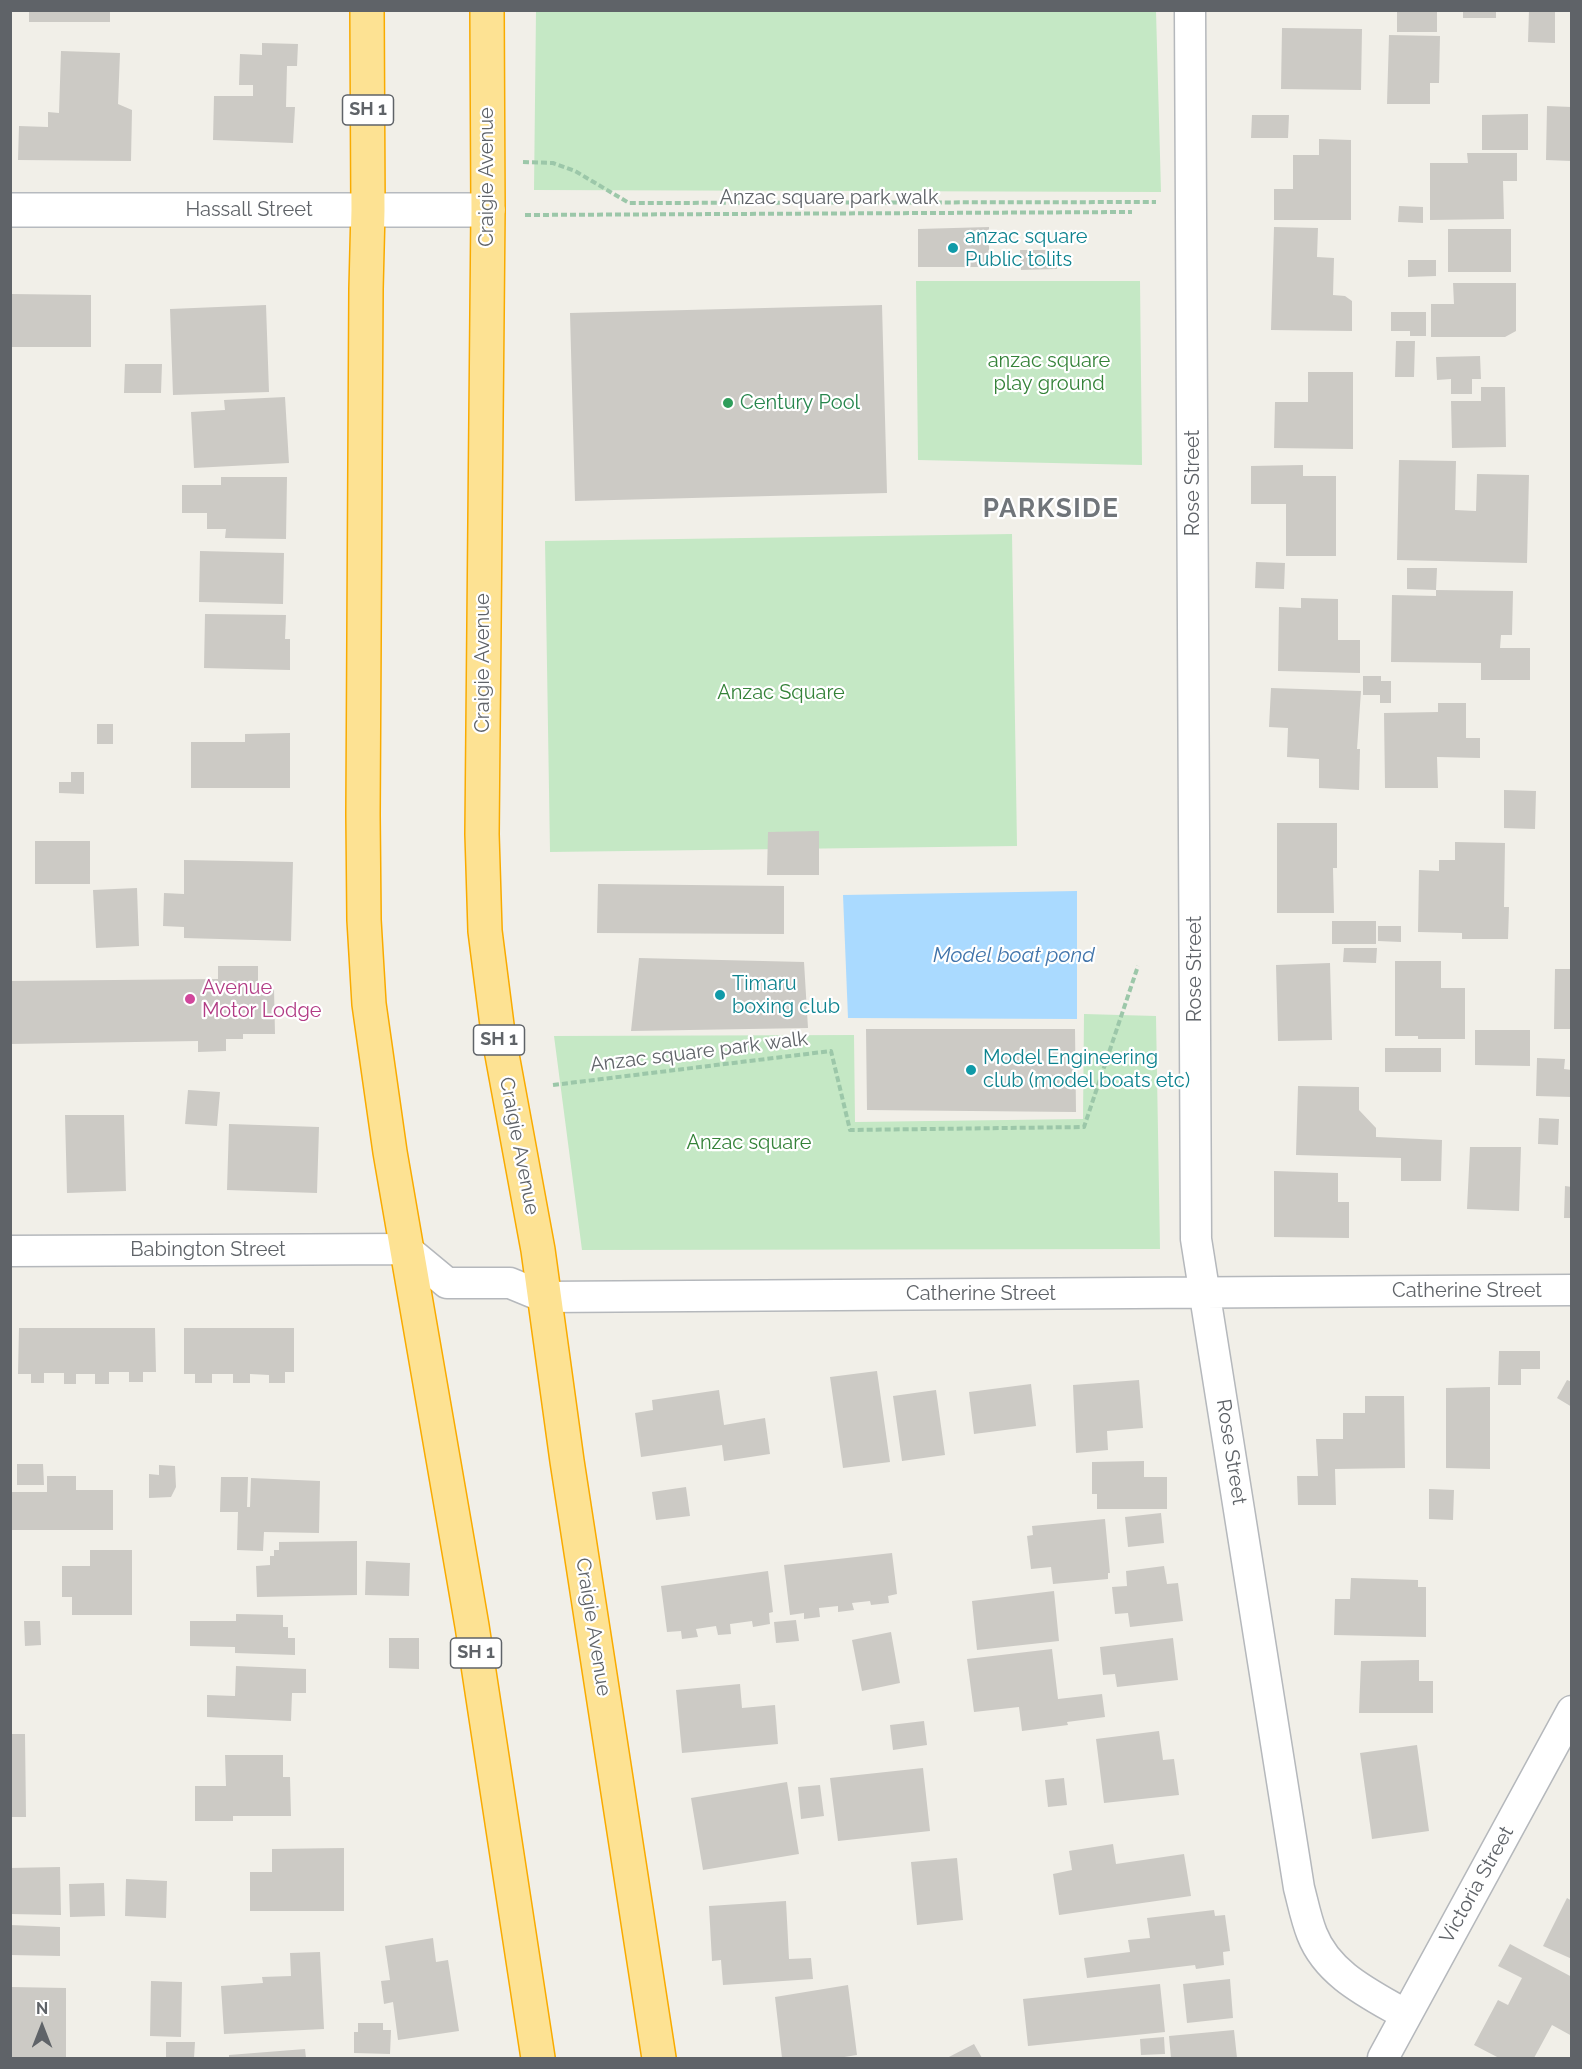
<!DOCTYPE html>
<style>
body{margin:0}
#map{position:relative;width:1582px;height:2069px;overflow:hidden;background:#f1efe8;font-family:Raleway,sans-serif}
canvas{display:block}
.frame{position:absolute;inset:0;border:12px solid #5f6368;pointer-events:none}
.north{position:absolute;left:12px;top:1997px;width:60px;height:60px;-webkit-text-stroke:4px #fff;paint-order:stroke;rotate:0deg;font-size:16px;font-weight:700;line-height:24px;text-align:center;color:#5f6368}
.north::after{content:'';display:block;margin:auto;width:21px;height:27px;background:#5f6368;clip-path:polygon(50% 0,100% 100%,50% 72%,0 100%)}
</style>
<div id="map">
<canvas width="1582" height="2069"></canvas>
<div class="frame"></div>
<div class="north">N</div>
</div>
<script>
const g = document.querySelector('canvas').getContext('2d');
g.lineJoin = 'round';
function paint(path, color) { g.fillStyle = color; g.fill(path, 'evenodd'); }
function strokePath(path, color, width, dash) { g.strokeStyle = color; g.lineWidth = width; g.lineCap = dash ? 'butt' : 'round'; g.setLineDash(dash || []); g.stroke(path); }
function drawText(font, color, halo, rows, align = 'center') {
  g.font = font + ' Raleway,sans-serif'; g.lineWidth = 4.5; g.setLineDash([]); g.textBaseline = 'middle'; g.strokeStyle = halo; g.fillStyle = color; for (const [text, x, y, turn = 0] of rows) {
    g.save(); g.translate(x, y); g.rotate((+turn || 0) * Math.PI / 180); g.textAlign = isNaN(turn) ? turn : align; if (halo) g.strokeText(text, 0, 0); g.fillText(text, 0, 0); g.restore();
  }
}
paint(new Path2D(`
 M536 11H1156L1161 192 534 190Z
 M916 281H1140L1142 465 918 460Z
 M1012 534 1017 846 550 852 545 541Z
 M1084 1014 1156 1016 1160 1249 582 1250 554 1036 854 1035 855 1122 1083 1119Z`), '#c5e8c5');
paint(new Path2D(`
 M1077 891V1019L848 1018 843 895Z`), '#aadaff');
paint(new Path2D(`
 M29 10H110V22H29Z
 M1397 10H1437V32H1397Z
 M1463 10H1496V18H1463Z
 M1529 10H1555V43L1528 42Z
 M1282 28 1362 29 1361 90 1281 89Z
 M1389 35 1440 36 1439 83H1430V104H1387Z
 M262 43 298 44 297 66H287L286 107H295L293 143 213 140 214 96H253V85H239L240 54 262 55Z
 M61 51 120 53 118 104 132 110 131 161 18 160 19 126 48 127V112L59 113Z
 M1547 106 1572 107V161L1546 160Z
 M1528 114V150H1482V115Z
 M1252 115H1289L1288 138H1251Z
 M1319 139 1351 140V220H1274V189H1293V155H1319Z
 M1467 153H1517V181H1503L1504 219 1430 220V163H1468Z
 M1399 206 1423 207V223L1398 222Z
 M989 227V267H918V229Z
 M1274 227 1318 228 1317 257 1334 258 1333 295 1345 296 1352 301V331L1271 330Z
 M1448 229H1511V272H1448Z
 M1020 250H1057V269L1021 270Z
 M1408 260H1436V276L1408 277Z
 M1453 283H1516V331L1505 337H1431V304H1454Z
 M11 294 91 295V347H11Z
 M266 305 269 392 173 395 170 309Z
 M882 305 887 493 575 501 570 313Z
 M1391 312H1426V336H1410V331H1391Z
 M1396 341H1415L1414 377H1395Z
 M1480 356 1481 379H1472V394H1451V379L1437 380 1436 357Z
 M125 364H162L161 393H124Z
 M1308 372H1353V449L1274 448 1275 402H1308Z
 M1481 387H1505L1506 447 1452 448 1451 401H1481Z
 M285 397 289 463 194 468 191 412 225 410 224 400Z
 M1399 460 1456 461 1455 510 1476 511 1477 474 1529 475 1527 563 1397 560Z
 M1303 465V476H1336V556H1286V504H1251V466Z
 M221 477H287L286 539 225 538 226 529H207V513H182V485H221Z
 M200 551 284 553 283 604 199 602Z
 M1256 562 1285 563 1284 589 1255 588Z
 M1407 568H1437L1436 590 1407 589Z
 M1436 590 1513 591 1512 635H1501L1500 648H1530V680H1481V663L1391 662 1392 595 1436 596Z
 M1301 598 1338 599V640H1360V673L1278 671 1279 607 1301 608Z
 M205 614 286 615 285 639H290V670L204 668Z
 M1363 676H1381V681H1391V703H1380V695H1363Z
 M1271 688 1361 691 1357 749H1360L1359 790 1319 788V759L1287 757 1288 728 1269 727Z
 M1438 703H1466V738H1480V758L1437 757 1438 788H1385L1384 713 1438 712Z
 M97 724H113V744H97Z
 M290 733V788H191V742H245V734Z
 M71 772H84V794L59 793V782H71Z
 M1504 790 1536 791 1535 829 1504 828Z
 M1277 823H1337V868H1333L1334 913H1277Z
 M819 831V875H767L768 832Z
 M35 841H90V884H35Z
 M1455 842 1505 843 1504 907H1509L1508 939H1462V933L1418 932 1419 870 1439 871V860H1455Z
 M184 860 293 862 291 941 184 938V927L163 926 164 893 184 894Z
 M598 884 784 886V934L597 933Z
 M137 888 139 946 96 948 93 890Z
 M1332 921H1376V944H1332Z
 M1378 926H1401V942L1378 941Z
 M1344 948H1377L1376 963 1343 962Z
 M639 958 804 962 808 1028 631 1031Z
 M1395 961H1441V988H1465V1039H1418V1036H1395Z
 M1330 963 1332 1040 1278 1041 1276 965Z
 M218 966H258V989H274L275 1034H243V1039H226V1051L198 1052V1041L10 1044V981L218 979Z
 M1555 969H1572V1029H1554Z
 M866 1029H1075L1076 1112 867 1110Z
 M1475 1030H1530V1066L1475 1065Z
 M1385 1048H1441V1072H1385Z
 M1537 1058 1565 1059 1564 1069 1572 1070V1097L1536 1096Z
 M1298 1086 1359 1087V1110L1376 1128V1137L1442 1140 1441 1181H1401V1158L1296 1155Z
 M188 1090 220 1092 217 1126 185 1124Z
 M65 1115H124L126 1191 67 1193Z
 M1539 1118 1559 1119 1558 1145 1538 1144Z
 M229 1124 319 1127 317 1193 227 1190Z
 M1470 1147H1521L1519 1211 1467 1209Z
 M1274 1171 1338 1173V1202H1349V1238L1274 1237Z
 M1565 1186 1572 1187V1218H1564Z
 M19 1328H155L156 1372H143V1382H129V1372H109V1384H95V1374H76V1384H64V1373H44V1383H31V1374H18Z
 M184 1328H294V1372H285V1383H269V1375L250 1374V1383H233V1374H212V1383H195V1374H184Z
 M1499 1351H1540V1369H1521V1385H1498Z
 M877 1371 890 1462 843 1468 830 1377Z
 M1139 1380 1143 1428 1107 1431 1108 1450 1076 1453 1073 1385Z
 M1567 1380 1572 1382V1407L1557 1398Z
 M1031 1384 1036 1426 974 1434 969 1392Z
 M1490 1387V1469L1446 1468V1388Z
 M719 1390 724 1425 765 1418 770 1454 724 1461 722 1445 641 1457 635 1413 653 1410 652 1400Z
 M936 1390 945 1455 902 1461 893 1396Z
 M1365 1396H1404L1405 1468 1335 1469 1336 1505H1298L1297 1476H1318L1316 1439H1343V1413H1365Z
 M1144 1461V1477H1167V1509H1097V1494H1092V1462Z
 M17 1464H43L44 1485H17Z
 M159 1465 175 1466 176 1487 171 1497 149 1498V1474L159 1475Z
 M47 1476H76V1490H113V1530H10V1492H47Z
 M221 1477H248L247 1507H250L251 1478 320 1481 319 1533 264 1532 263 1551 237 1550 238 1512H220Z
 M686 1487 690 1516 656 1520 652 1492Z
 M1429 1489 1454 1490 1453 1520 1429 1519Z
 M1161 1513 1164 1543 1128 1547 1125 1517Z
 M1105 1519 1110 1573H1108V1579L1053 1584 1051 1567 1031 1569 1027 1536 1033 1535 1032 1526Z
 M357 1541V1595L257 1597 256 1566 270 1565V1556H274V1550H279V1542Z
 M90 1550H132V1615H72V1597H62V1566H90Z
 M892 1553 897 1594 888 1596 889 1603 871 1605 870 1601 852 1603 854 1610 838 1612V1606L819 1608 820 1617 804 1619V1613L790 1615 784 1565Z
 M366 1561 410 1563 409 1596 365 1595Z
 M1164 1566 1167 1584 1178 1583 1183 1621 1130 1627 1128 1613 1115 1614 1112 1587 1127 1586 1126 1571Z
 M768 1571 773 1612 769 1613 770 1624 753 1627 752 1621 730 1624 731 1634 718 1635 716 1626 696 1629 698 1637 682 1639 681 1631 667 1632 661 1586Z
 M1351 1578 1418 1580V1587H1426V1637L1334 1635 1335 1599H1350Z
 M1054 1591 1059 1641 977 1650 972 1601Z
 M236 1614 283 1615V1627H288V1638H295V1655L235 1653V1647L190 1646V1621H236Z
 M796 1620 799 1641 776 1643 774 1622Z
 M24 1621H40L41 1645 25 1646Z
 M891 1632 900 1683 862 1691 852 1640Z
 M389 1638H419V1669L389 1668Z
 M1173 1638 1178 1680 1117 1687 1115 1674 1103 1675 1100 1647Z
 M1052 1649 1058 1699 1102 1694 1105 1717 1067 1722 1068 1725 1022 1731 1019 1707 974 1712 967 1659Z
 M1419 1660V1681H1433V1713H1359L1361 1661Z
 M236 1666 306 1669V1693H292L291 1721 207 1717V1695L235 1696Z
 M740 1684 742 1708 775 1705 778 1744 682 1753 676 1690Z
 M924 1721 927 1745 893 1750 890 1725Z
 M1159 1731 1163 1760 1174 1759 1179 1795 1104 1803 1096 1739Z
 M10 1734H25L26 1817H10Z
 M1417 1745 1429 1831 1372 1839 1360 1753Z
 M225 1755H283V1777H290L291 1816H233V1821H195V1786H226Z
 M923 1768 930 1831 838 1841 830 1778Z
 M1064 1778 1067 1805 1048 1807 1045 1780Z
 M787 1782 799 1854 703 1870 691 1798Z
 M820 1785 824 1816 801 1819 798 1787Z
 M1113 1844 1116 1864 1184 1854 1191 1896 1059 1915 1053 1874 1072 1870 1069 1851Z
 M344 1848V1911H250V1872H272V1849Z
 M957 1858 963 1920 917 1925 911 1862Z
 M60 1867 61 1915 10 1914V1868Z
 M126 1879 167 1881 166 1918 125 1916Z
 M104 1883 105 1916 70 1917 69 1884Z
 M1567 1898 1572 1901V1959L1543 1946Z
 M786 1901 789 1959 811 1958 813 1979 723 1985 721 1960 712 1961 709 1906Z
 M1214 1910 1215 1916 1225 1915 1230 1951 1223 1952 1224 1965 1196 1969 1195 1965 1087 1978 1084 1958 1130 1952 1128 1940 1150 1938 1147 1918Z
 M10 1925 60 1927V1956L10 1955Z
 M433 1938 436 1962 448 1960 459 2031 398 2040 393 2002 384 2004 381 1981 390 1980 385 1946Z
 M1510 1944 1572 1977V2036L1552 2025 1534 2058H1499L1474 2045 1498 2000 1508 2005 1522 1978 1498 1966Z
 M320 1952 324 2029 224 2034 221 1986 263 1983 262 1977 291 1976 290 1953Z
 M1230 1979 1233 2018 1187 2023 1183 1984Z
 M151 1981 182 1982 181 2037 150 2036Z
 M1160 1984 1165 2032 1028 2046 1023 1999Z
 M848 1985 857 2055 838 2058H782L775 1997Z
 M11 1987 66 1988V2058H11Z
 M358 2023H383V2030H391L390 2054 354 2053V2032H358Z
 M1234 2030 1237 2058H1171L1169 2036Z
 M1164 2037 1165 2054 1141 2055 1140 2039Z
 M166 2042H195L194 2058H166Z
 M974 2044 982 2058H947Z
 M305 2049 306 2058H229V2055Z`), '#cccac5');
const street = new Path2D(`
 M1190 10 1196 1239 1299 1888C1303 1903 1306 1919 1312 1934 1328 1975 1370 1994 1406 2015
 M10 1251 406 1249 447 1283H510L544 1297 1572 1290
 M1383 2058 1572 1711`);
const secondary = new Path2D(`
 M10 210H488`);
const highway = new Path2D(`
 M367 10 368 210 366 289 363 815 364 920 369 1004 390 1152 472 1626 538 2058
 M487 10 488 210 482 834 485 931 498 1033 538 1250 567 1461 659 2058`);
strokePath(street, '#b5b8bc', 33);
strokePath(secondary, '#b6babf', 36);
strokePath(highway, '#f9ab00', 36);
strokePath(new Path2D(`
 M523 162 553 163 575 171 629 203 1156 202
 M525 215 1132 212
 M553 1085 831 1051 850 1130 1084 1127 1138 966`), '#9cc7a9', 4, [6, 3]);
strokePath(street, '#fff', 30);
strokePath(secondary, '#fff', 33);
strokePath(highway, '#fde293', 33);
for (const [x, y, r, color] of [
 [953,248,6,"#0f9aa8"],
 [728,403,6,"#2e9e5b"],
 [720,995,6,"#0f9aa8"],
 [190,999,6,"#d1479c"],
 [971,1070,6,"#0f9aa8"]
]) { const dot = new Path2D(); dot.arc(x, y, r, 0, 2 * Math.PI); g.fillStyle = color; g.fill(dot); strokePath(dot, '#fff', 2); }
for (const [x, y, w] of [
 [368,110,51],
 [499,1040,51],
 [476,1653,51]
]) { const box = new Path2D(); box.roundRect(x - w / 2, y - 15, w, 30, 4.5); g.fillStyle = '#fff'; g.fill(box); strokePath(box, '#5f6368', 1.5); }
drawText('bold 18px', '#5f6368', null, [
 ["SH 1",368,110],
 ["SH 1",499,1040],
 ["SH 1",476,1653]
]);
drawText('20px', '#5f6368', '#fff', [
 ["Craigie Avenue",487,177,-90],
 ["Anzac square park walk",829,198],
 ["Hassall Street",249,210],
 ["Rose Street",1193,483,-90],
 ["Craigie Avenue",483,663,-90],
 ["Rose Street",1195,969,-90],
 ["Anzac square park walk",699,1052,-7],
 ["Craigie Avenue",519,1146,79],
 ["Babington Street",208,1250],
 ["Catherine Street",1467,1291],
 ["Catherine Street",981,1294],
 ["Rose Street",1231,1452,81],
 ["Craigie Avenue",593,1627,81],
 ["Victoria Street",1477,1885,-61]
]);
drawText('20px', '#0d838f', '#fff', [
 ["anzac square",965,237],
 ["Public tolits",965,260],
 ["Timaru",732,984],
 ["boxing club",732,1007],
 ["Model Engineering",983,1058],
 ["club (model boats etc)",983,1081]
], 'left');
drawText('20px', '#348238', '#fff', [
 ["anzac square",1049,361],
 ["play ground",1049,384],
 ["Anzac Square",781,693],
 ["Anzac square",749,1143]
]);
drawText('20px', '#27864d', '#fff', [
 ["Century Pool",740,403]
], 'left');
drawText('20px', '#b23c85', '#fff', [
 ["Avenue",202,988],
 ["Motor Lodge",202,1011]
], 'left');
drawText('italic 21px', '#4174aa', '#fff', [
 ["Model boat pond",1014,956]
]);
g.letterSpacing = '1.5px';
drawText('bold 26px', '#70757a', '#fff', [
 ["PARKSIDE",1051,509]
]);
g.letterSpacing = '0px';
</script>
